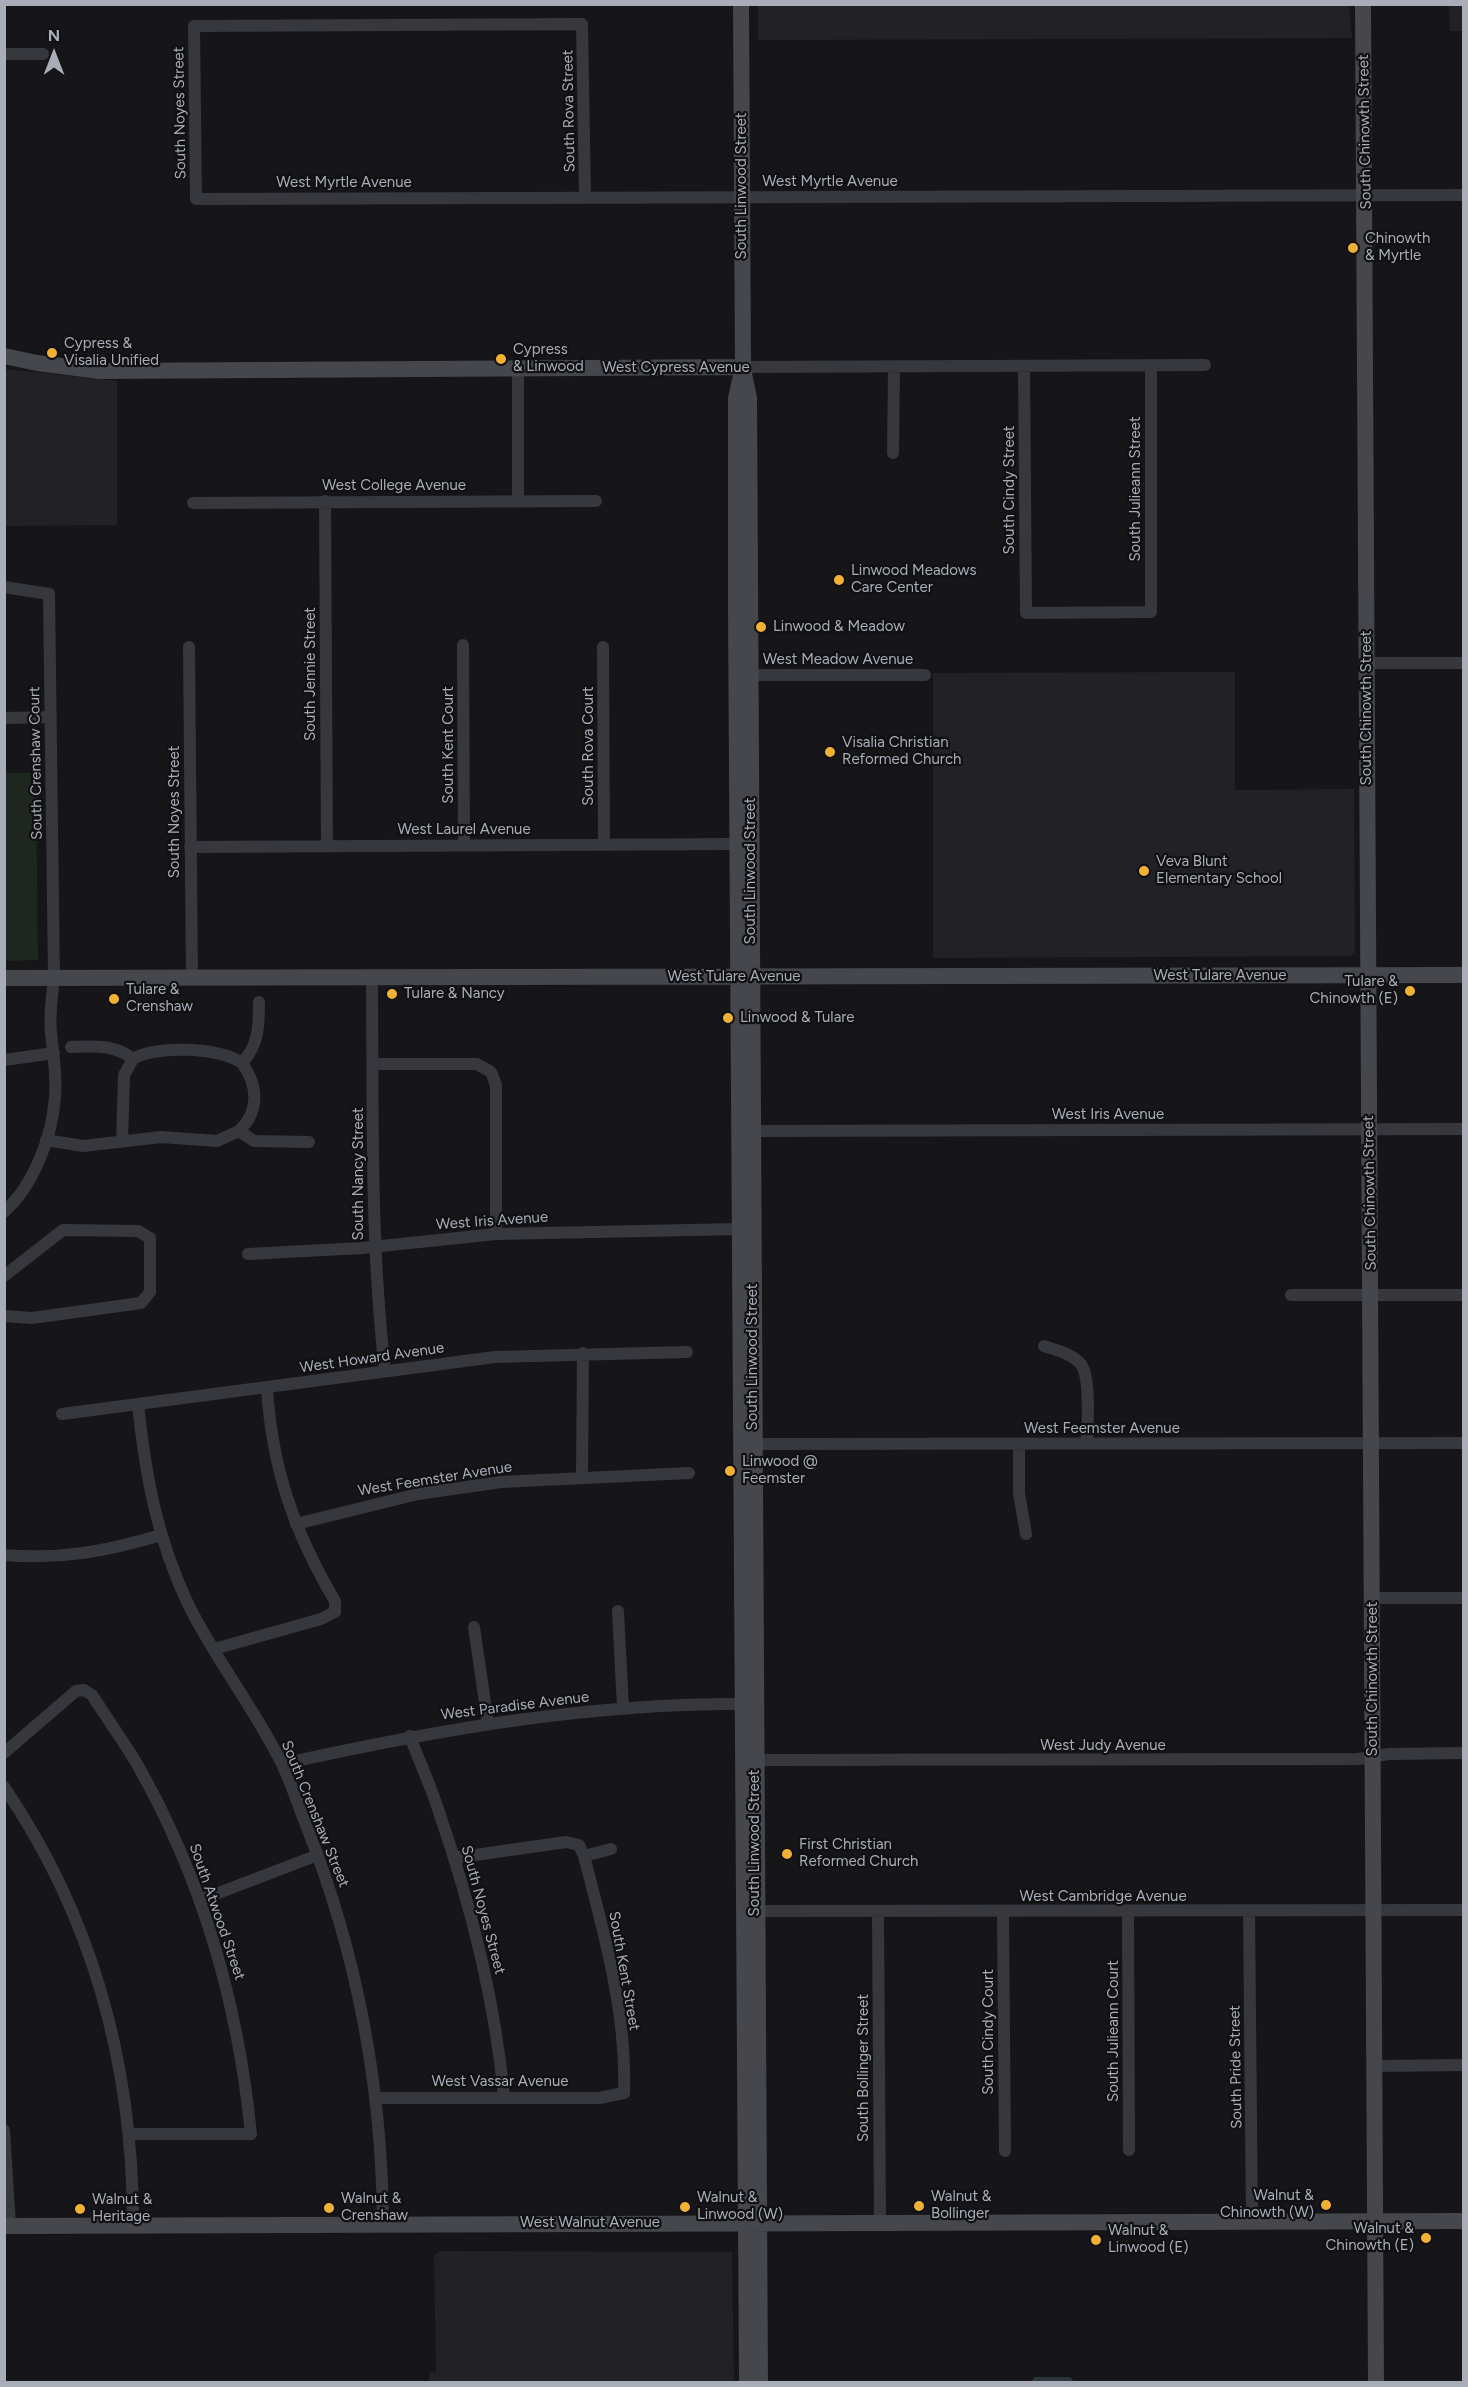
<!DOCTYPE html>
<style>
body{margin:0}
#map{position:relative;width:1468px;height:2387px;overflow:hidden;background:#161618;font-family:Figtree,sans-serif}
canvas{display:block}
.frame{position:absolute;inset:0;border:6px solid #a8adb8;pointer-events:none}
.north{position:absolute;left:24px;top:24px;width:60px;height:60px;-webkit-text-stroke:4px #111113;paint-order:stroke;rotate:0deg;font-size:16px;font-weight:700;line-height:24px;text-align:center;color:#a8adb8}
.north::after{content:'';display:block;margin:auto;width:21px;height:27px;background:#a8adb8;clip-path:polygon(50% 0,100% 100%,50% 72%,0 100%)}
</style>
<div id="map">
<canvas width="1468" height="2387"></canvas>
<div class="frame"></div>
<div class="north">N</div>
</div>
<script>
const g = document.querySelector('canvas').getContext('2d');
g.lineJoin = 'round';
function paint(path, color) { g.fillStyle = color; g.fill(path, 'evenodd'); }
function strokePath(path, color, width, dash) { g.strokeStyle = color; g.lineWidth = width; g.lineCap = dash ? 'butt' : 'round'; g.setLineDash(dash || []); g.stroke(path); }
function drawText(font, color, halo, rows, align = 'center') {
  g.font = font + ' Figtree,sans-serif'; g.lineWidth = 4.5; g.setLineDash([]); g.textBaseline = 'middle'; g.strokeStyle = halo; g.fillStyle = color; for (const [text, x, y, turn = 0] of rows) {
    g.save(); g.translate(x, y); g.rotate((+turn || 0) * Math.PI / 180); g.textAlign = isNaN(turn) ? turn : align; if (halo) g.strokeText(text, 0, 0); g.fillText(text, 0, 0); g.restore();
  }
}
paint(new Path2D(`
 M758 5H1349L1352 38 758 40Z
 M1449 5H1463V31H1450Z
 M4 369 117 381V525L5 526Z
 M1235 672V790L1354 789 1355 952 1350 956 933 958V673Z
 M440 2251 732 2252 734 2382H429V2373L436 2372 434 2256Z`), '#222225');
paint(new Path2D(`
 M5 773H36L38 960 5 961Z`), '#1e261f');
strokePath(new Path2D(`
 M1037 2382H1068`), '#2c353c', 10);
strokePath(new Path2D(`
 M4 54H43
 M585 197 582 24 194 26 196 199 1464 195
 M743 367 1205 365
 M1024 367 1026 613 1151 612V366
 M518 368V501
 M893 453 894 368
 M325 501 327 846
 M193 503 596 501
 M4 587 49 594 54 978C52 996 49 1015 51 1033 53 1054 57 1075 55 1097 52 1137 34 1185 4 1212
 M463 645 464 845
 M189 647 192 978
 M603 647 604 845
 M1367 663H1464
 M751 675H925
 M4 718 51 717
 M190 847 737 844
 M372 977C373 1108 370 1240 385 1371
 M71 1047C94 1046 114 1044 133 1059 155 1045 220 1047 242 1063
 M4 1060 54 1053
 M373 1064H477L491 1072 496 1085V1234
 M239 1131C260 1111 258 1085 242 1063 259 1045 259 1025 259 1002
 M752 1131 1464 1129
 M46 1140 83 1146 161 1137 217 1141 239 1131 254 1141 309 1142
 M122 1142 124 1075 133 1059
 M248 1254 362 1248 496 1234 739 1229
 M4 1276 63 1230 138 1231 150 1238V1292L141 1303 32 1318 4 1316
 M1291 1295H1464
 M1044 1346C1056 1350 1069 1353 1079 1362 1092 1373 1087 1426 1087 1444
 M138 1405C146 1478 157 1539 189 1606 216 1660 254 1708 281 1762 291 1782 298 1805 306 1825 357 1953 382 2087 383 2224
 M62 1414 495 1357 687 1352
 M748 1444 1464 1443
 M1019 1444V1493L1026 1534
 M582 1477 583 1353
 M296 1524 418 1494 501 1482 689 1473
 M4 1555C60 1560 108 1551 161 1535
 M1372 1598H1464
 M618 1611 623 1708
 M474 1627 488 1723
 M214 1649 321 1619 335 1612V1601C294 1532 272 1468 267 1388
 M410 1736C419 1761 430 1784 438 1809 470 1902 495 1999 504 2097
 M4 1753 76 1691 84 1690 92 1695C107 1718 123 1741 137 1764 203 1880 238 2002 251 2134H129
 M749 1760 1358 1759 1389 1754 1464 1753
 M282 1764C436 1730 592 1702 750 1704
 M4 1787C94 1919 133 2067 133 2225
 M454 1858 566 1842 579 1845 584 1856 611 1849
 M200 1900 318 1855
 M750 1911 1464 1910
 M1249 1911 1252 2222
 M878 1912 880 2223
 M1003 1912 1005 2151
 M1128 1912 1129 2150
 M1374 2066 1464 2065
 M375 2098H599L624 2093C627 2014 604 1933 584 1856
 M4 2130 10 2226`), '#37383d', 12);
strokePath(new Path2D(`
 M741 4 743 367 736 398V611L747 2382
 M1363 4 1376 2382
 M4 356 37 363 100 371 743 367
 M744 374 749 398 760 2382
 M4 978 1464 975
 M4 2226 1464 2221`), '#45474d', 16);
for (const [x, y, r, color] of [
 [1353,248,6,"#f2b134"],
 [52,353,6,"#f2b134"],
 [501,359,6,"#f2b134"],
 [839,580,6,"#f2b134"],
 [761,627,6,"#f2b134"],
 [830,752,6,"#f2b134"],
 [1144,871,6,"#f2b134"],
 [1410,991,6,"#f2b134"],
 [392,994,6,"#f2b134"],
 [114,999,6,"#f2b134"],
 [728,1018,6,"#f2b134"],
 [730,1471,6,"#f2b134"],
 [787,1854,6,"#f2b134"],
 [1326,2205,6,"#f2b134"],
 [919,2206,6,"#f2b134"],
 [685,2207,6,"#f2b134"],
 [329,2208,6,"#f2b134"],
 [80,2209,6,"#f2b134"],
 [1426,2238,6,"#f2b134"],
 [1096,2240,6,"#f2b134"]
]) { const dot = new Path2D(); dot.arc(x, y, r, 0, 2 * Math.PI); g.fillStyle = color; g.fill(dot); strokePath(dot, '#111113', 2); }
drawText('15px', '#a8adb8', '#111113', [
 ["South Rova Street",569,111,-91],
 ["South Noyes Street",180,113,-91],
 ["South Chinowth Street",1365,132,-91],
 ["West Myrtle Avenue",830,182],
 ["West Myrtle Avenue",344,183],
 ["South Linwood Street",742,186,-90],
 ["West Cypress Avenue",676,368],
 ["West College Avenue",394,486],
 ["South Julieann Street",1136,489,-90],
 ["South Cindy Street",1010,490,-90],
 ["West Meadow Avenue",838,660],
 ["South Jennie Street",311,674,-90],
 ["South Chinowth Street",1367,708,-90],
 ["South Kent Court",449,745,-90],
 ["South Rova Court",589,746,-90],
 ["South Crenshaw Court",36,763,-91],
 ["South Noyes Street",175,812,-90],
 ["West Laurel Avenue",464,830],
 ["South Linwood Street",751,871,-90],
 ["West Tulare Avenue",1220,976],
 ["West Tulare Avenue",734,977],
 ["West Iris Avenue",1108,1115],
 ["South Nancy Street",359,1174,-90],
 ["South Chinowth Street",1370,1193,-91],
 ["West Iris Avenue",492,1221,-4],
 ["South Linwood Street",753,1357,-90],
 ["West Howard Avenue",372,1358,-8],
 ["West Feemster Avenue",1102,1429],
 ["West Feemster Avenue",435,1479,-9],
 ["South Chinowth Street",1373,1679,-90],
 ["West Paradise Avenue",515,1706,-7],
 ["West Judy Avenue",1103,1746],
 ["South Crenshaw Street",315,1814,68],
 ["South Linwood Street",755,1843,-90],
 ["West Cambridge Avenue",1103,1897],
 ["South Noyes Street",483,1910,75],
 ["South Atwood Street",217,1912,71],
 ["South Kent Street",624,1971,80],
 ["South Julieann Court",1114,2031,-90],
 ["South Cindy Court",989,2032,-90],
 ["South Pride Street",1236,2067,-91],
 ["South Bollinger Street",864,2068,-90],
 ["West Vassar Avenue",500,2082],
 ["West Walnut Avenue",590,2223]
]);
drawText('15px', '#a8adb8', '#111113', [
 ["Chinowth",1365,239],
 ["& Myrtle",1365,256],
 ["Cypress &",64,344],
 ["Visalia Unified",64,361],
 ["Cypress",513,350],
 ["& Linwood",513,367],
 ["Linwood Meadows",851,571],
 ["Care Center",851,588],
 ["Linwood & Meadow",773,627],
 ["Visalia Christian",842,743],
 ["Reformed Church",842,760],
 ["Veva Blunt",1156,862],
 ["Elementary School",1156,879],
 ["Tulare &",1398,982,"right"],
 ["Chinowth (E)",1398,999,"right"],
 ["Tulare &",126,990],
 ["Crenshaw",126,1007],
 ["Tulare & Nancy",404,994],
 ["Linwood & Tulare",740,1018],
 ["Linwood @",742,1462],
 ["Feemster",742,1479],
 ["First Christian",799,1845],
 ["Reformed Church",799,1862],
 ["Walnut &",1314,2196,"right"],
 ["Chinowth (W)",1314,2213,"right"],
 ["Walnut &",931,2197],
 ["Bollinger",931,2214],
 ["Walnut &",697,2198],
 ["Linwood (W)",697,2215],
 ["Walnut &",341,2199],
 ["Crenshaw",341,2216],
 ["Walnut &",92,2200],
 ["Heritage",92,2217],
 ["Walnut &",1414,2229,"right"],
 ["Chinowth (E)",1414,2246,"right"],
 ["Walnut &",1108,2231],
 ["Linwood (E)",1108,2248]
], 'left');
</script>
